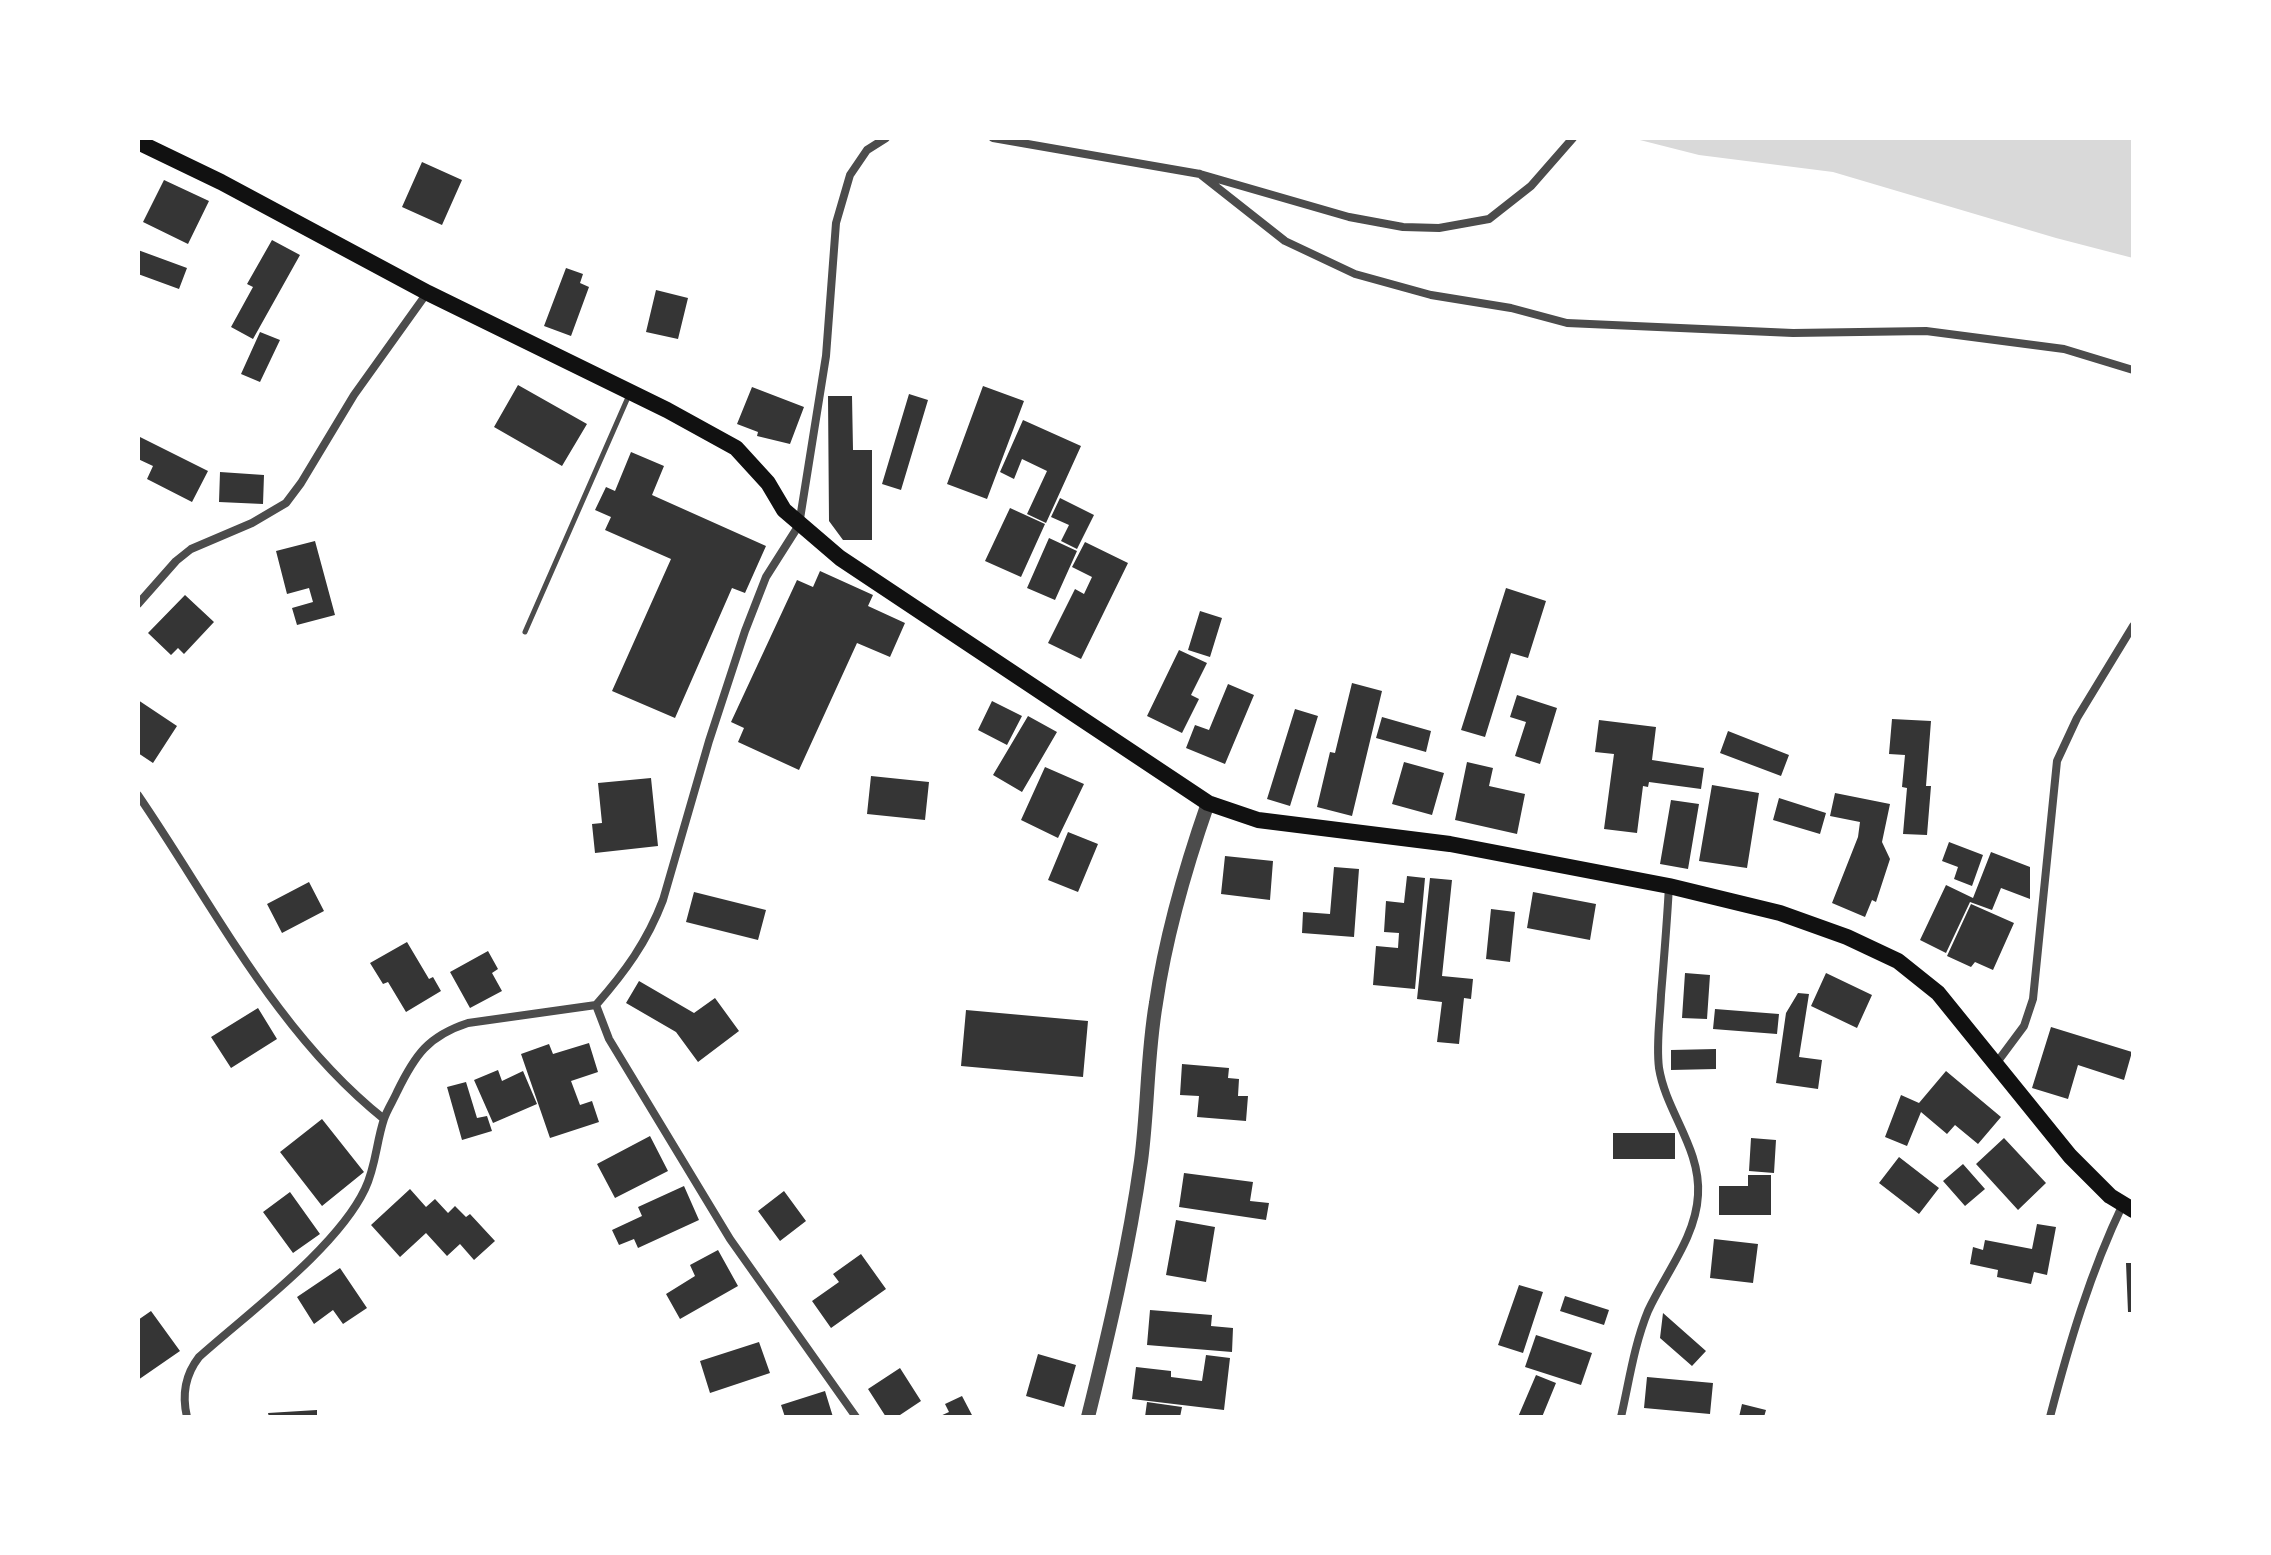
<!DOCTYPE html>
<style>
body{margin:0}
#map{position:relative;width:2271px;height:1555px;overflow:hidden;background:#fff;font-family:Figtree,sans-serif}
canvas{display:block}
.frame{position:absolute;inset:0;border:140px solid #fff;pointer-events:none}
</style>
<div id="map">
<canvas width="2271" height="1555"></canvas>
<div class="frame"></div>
</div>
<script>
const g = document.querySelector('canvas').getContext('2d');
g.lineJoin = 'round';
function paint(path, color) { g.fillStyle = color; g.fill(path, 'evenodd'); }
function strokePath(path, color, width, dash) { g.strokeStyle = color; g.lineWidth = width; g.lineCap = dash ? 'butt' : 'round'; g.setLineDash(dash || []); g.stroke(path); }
paint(new Path2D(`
 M1632 138H2133V258L2056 238 1833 172 1699 155Z`), '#d9d9d9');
paint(new Path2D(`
 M422 162 462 180 442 225 402 207Z
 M164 180 209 201 188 244 143 222Z
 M272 240 300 255 253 339 231 327 253 287 247 284Z
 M138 250 187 268 179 289 138 274Z
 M566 268 583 274 580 283 589 287 571 336 544 326Z
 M656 290 688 298 678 339 646 332Z
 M260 332 280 340 260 382 241 374Z
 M518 385 587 424 562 466 494 427Z
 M983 386 1024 401 987 499 947 484Z
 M752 387 804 407 790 444 757 436 758 432 737 424Z
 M909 394 928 400 901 490 882 484Z
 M828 396H852L853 450H872V540H843L829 521Z
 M1023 420 1081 446 1046 523 1027 514 1047 471 1022 459 1014 479 1000 472Z
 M138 436 208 471 192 502 147 479 153 466 138 459Z
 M631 452 664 466 652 495 766 546 745 593 732 588 675 718 612 691 671 559 605 530 611 517 595 510 606 487 615 491Z
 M220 472 264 475 263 504 219 502Z
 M1060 498 1094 515 1077 549 1061 541 1069 525 1051 517Z
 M1010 508 1045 524 1021 577 985 561Z
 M1049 538 1077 551 1055 600 1027 588Z
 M315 541 335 615 297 625 292 608 313 602 309 588 287 594 276 551Z
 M1085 542 1128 563 1081 659 1048 643 1075 589 1084 594 1092 577 1072 567Z
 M820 571 873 595 868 606 905 623 890 657 857 643 799 770 738 742 744 728 731 722 797 580 813 587Z
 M1506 588 1546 601 1528 658 1511 653 1485 737 1461 730Z
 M185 595 214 622 184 654 178 648 171 655 148 633Z
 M1200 611 1222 618 1210 657 1188 650Z
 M1179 650 1207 663 1191 695 1199 699 1182 733 1147 716Z
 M1352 683 1382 691 1352 816 1317 807 1330 752 1335 753Z
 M1228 684 1254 695 1225 764 1186 748 1195 725 1209 730Z
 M1517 695 1557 708 1540 764 1515 756 1526 722 1510 717Z
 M138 700 177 726 153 763 138 753Z
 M992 701 1022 716 1007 745 978 730Z
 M1295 709 1318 716 1290 806 1267 799Z
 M1028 716 1057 732 1022 792 993 775Z
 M1382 717 1431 731 1426 752 1376 738Z
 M1892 719 1931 721 1926 786H1931L1927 835 1903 834 1907 788 1902 787 1905 755 1889 754Z
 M1599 720 1656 727 1652 760 1704 768 1701 789 1649 782 1648 787 1643 786 1637 833 1604 829 1614 754 1595 752Z
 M1728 731 1789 755 1781 776 1720 753Z
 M1404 762 1444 773 1432 815 1392 804Z
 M1467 762 1493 768 1489 786 1525 794 1517 834 1455 820Z
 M1045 767 1084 784 1058 838 1021 820Z
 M871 776 929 782 925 820 867 814Z
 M651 778 658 846 595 853 592 824 602 823 598 783Z
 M1712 785 1759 793 1747 868 1699 861Z
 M1835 793 1890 804 1882 842 1890 859 1876 902 1872 900 1865 917 1832 903 1858 837 1860 822 1830 816Z
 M1779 798 1826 813 1820 834 1773 820Z
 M1671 800 1699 804 1688 869 1660 864Z
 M1068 832 1098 844 1078 892 1048 880Z
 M1949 842 1983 855 1972 886 1954 879 1958 867 1942 861Z
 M1991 852 2030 867V899L2001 888 1992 910 1970 902 1946 953 1920 940 1946 885 1973 898Z
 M1225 856 1273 861 1270 900 1221 894Z
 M1334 867 1359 869 1354 937 1302 933 1303 912 1330 914Z
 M1407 876 1425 878 1415 989 1373 985 1376 946 1398 948 1399 933 1384 932 1386 901 1404 903Z
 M1430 878 1452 880 1442 976 1473 979 1471 999 1464 998 1459 1044 1437 1042 1442 1002 1417 999Z
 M309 882 324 911 282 933 267 904Z
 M694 892 766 910 758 940 686 922Z
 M1533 892 1596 904 1590 940 1527 928Z
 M1971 904 2014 923 1993 970 1975 962 1971 967 1947 956Z
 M1491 909 1515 912 1510 962 1486 959Z
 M407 942 429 979 433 977 441 991 406 1012 388 982 383 984 370 963Z
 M488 951 498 969 492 973 502 991 470 1008 450 972Z
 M1685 973 1710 975 1707 1019 1682 1018Z
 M1826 973 1872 995 1857 1028 1811 1006Z
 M639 981 694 1013 715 998 739 1031 698 1062 676 1032 626 1003Z
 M1798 993 1809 994 1799 1057 1822 1060 1818 1089 1776 1083 1786 1013Z
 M258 1008 277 1039 231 1068 211 1037Z
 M1715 1009 1779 1014 1777 1034 1713 1029Z
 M966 1010 1088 1021 1083 1077 961 1066Z
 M2051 1027 2132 1052 2124 1080 2078 1065 2068 1099 2032 1088Z
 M589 1043 598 1072 571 1081 580 1105 592 1101 599 1122 550 1138 521 1054 549 1044 553 1054Z
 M1716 1049V1069L1671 1070V1050Z
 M1182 1064 1229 1068 1228 1078 1239 1079 1238 1096H1248L1246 1121 1197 1117 1199 1096 1180 1095Z
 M498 1070 502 1081 523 1071 537 1104 493 1123 474 1080Z
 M1946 1071 2001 1117 1978 1144 1955 1125 1947 1134 1921 1112 1907 1146 1885 1137 1901 1095 1919 1103Z
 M466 1082 477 1118 487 1116 492 1131 462 1140 447 1087Z
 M322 1119 364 1172 322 1206 280 1152Z
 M1613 1133H1675V1159H1613Z
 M650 1136 668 1171 615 1198 597 1164Z
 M1751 1138 1776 1140 1774 1173 1749 1171Z
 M2004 1138 2046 1183 2018 1210 1976 1164Z
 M1899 1157 1939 1188 1919 1214 1879 1183Z
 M1963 1164 1985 1189 1965 1206 1943 1181Z
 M1184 1173 1253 1182 1250 1201 1269 1203 1266 1220 1179 1207Z
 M1748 1175H1771V1215H1719V1186H1748Z
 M684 1186 699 1220 638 1248 634 1239 619 1245 612 1230 642 1216 638 1207Z
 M410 1189 426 1207 435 1199 448 1213 455 1206 466 1217 470 1214 495 1241 474 1260 460 1244 447 1256 426 1233 400 1257 371 1225Z
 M784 1191 806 1221 780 1241 758 1211Z
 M290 1192 320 1234 293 1253 263 1212Z
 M1176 1220 1215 1227 1206 1282 1166 1275Z
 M2037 1224 2056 1227 2047 1275 2034 1272 2031 1284 1997 1277 1998 1270 1970 1264 1973 1247 1983 1250 1985 1240 2032 1249Z
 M1714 1239 1758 1244 1753 1283 1710 1278Z
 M718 1250 738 1286 680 1319 666 1294 695 1276 690 1265Z
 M861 1254 886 1289 831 1328 812 1301 839 1282 833 1274Z
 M2126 1263H2133V1312H2128Z
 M340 1268 367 1308 343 1324 333 1310 314 1324 297 1297Z
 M1519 1285 1543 1292 1523 1353 1498 1345Z
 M1565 1296 1609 1310 1604 1325 1560 1311Z
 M1150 1310 1212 1315 1211 1326 1233 1328 1232 1352 1147 1345Z
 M151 1311 180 1351 138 1380V1320Z
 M1663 1313 1706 1351 1692 1366 1660 1338Z
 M1536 1335 1592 1353 1581 1385 1525 1367Z
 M759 1342 770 1373 710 1393 700 1361Z
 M1038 1354 1076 1365 1064 1407 1026 1396Z
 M1206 1355 1230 1358 1224 1410 1132 1399 1136 1367 1171 1371V1377L1202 1381Z
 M900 1368 921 1401 897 1417H886L868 1389Z
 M1536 1375 1556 1383 1542 1417H1518Z
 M1647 1377 1713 1383 1710 1414 1644 1408Z
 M825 1391 833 1417H785L781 1405Z
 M962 1396 973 1417H938L949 1412 945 1404Z
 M1147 1402 1182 1407 1180 1417H1145Z
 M1742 1404 1766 1410 1764 1417H1739Z
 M317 1410V1417H269L268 1413Z`), '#353535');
strokePath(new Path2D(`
 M525 632 629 395`), '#4c4c4c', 5);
strokePath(new Path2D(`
 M993 138 1200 174 1349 217 1403 227 1439 228 1489 219 1531 186 1573 138
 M1200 174 1285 241 1355 274 1431 295 1511 308 1567 323 1793 333 1926 331 2064 349 2133 370
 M138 604 176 561 191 549 252 523 286 503 301 483 354 395 427 293
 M138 795C214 906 277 1034 384 1119
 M1995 1065 2024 1026 2033 999 2057 761 2077 718 2133 626
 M187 1417C182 1396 185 1375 199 1357 248 1313 337 1248 365 1189 376 1166 376 1143 384 1119 387 1110 393 1101 397 1092 415 1055 428 1036 468 1023L596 1005
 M856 1417 730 1239 609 1039 596 1005C625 972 647 942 663 900L709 741 745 631 766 577 799 525 826 356 836 223 850 175 867 150 886 138
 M1621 1417C1629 1382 1634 1345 1648 1311 1665 1274 1696 1237 1698 1195 1701 1148 1666 1112 1659 1068 1656 1044 1660 1019 1661 995 1664 959 1667 922 1669 886
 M2050 1417C2069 1344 2090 1273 2123 1204`), '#4c4c4c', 8);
strokePath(new Path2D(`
 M1088 1417C1109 1332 1129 1247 1141 1161 1148 1108 1147 1055 1156 1003 1166 934 1185 869 1208 803`), '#4c4c4c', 14);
strokePath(new Path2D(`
 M138 142 221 182 428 293 667 410 736 448 768 483 784 510 840 558 1208 803 1258 820 1450 844 1669 886 1780 913 1847 937 1898 961 1938 993 2070 1156 2110 1196 2133 1210`), '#111', 16);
</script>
